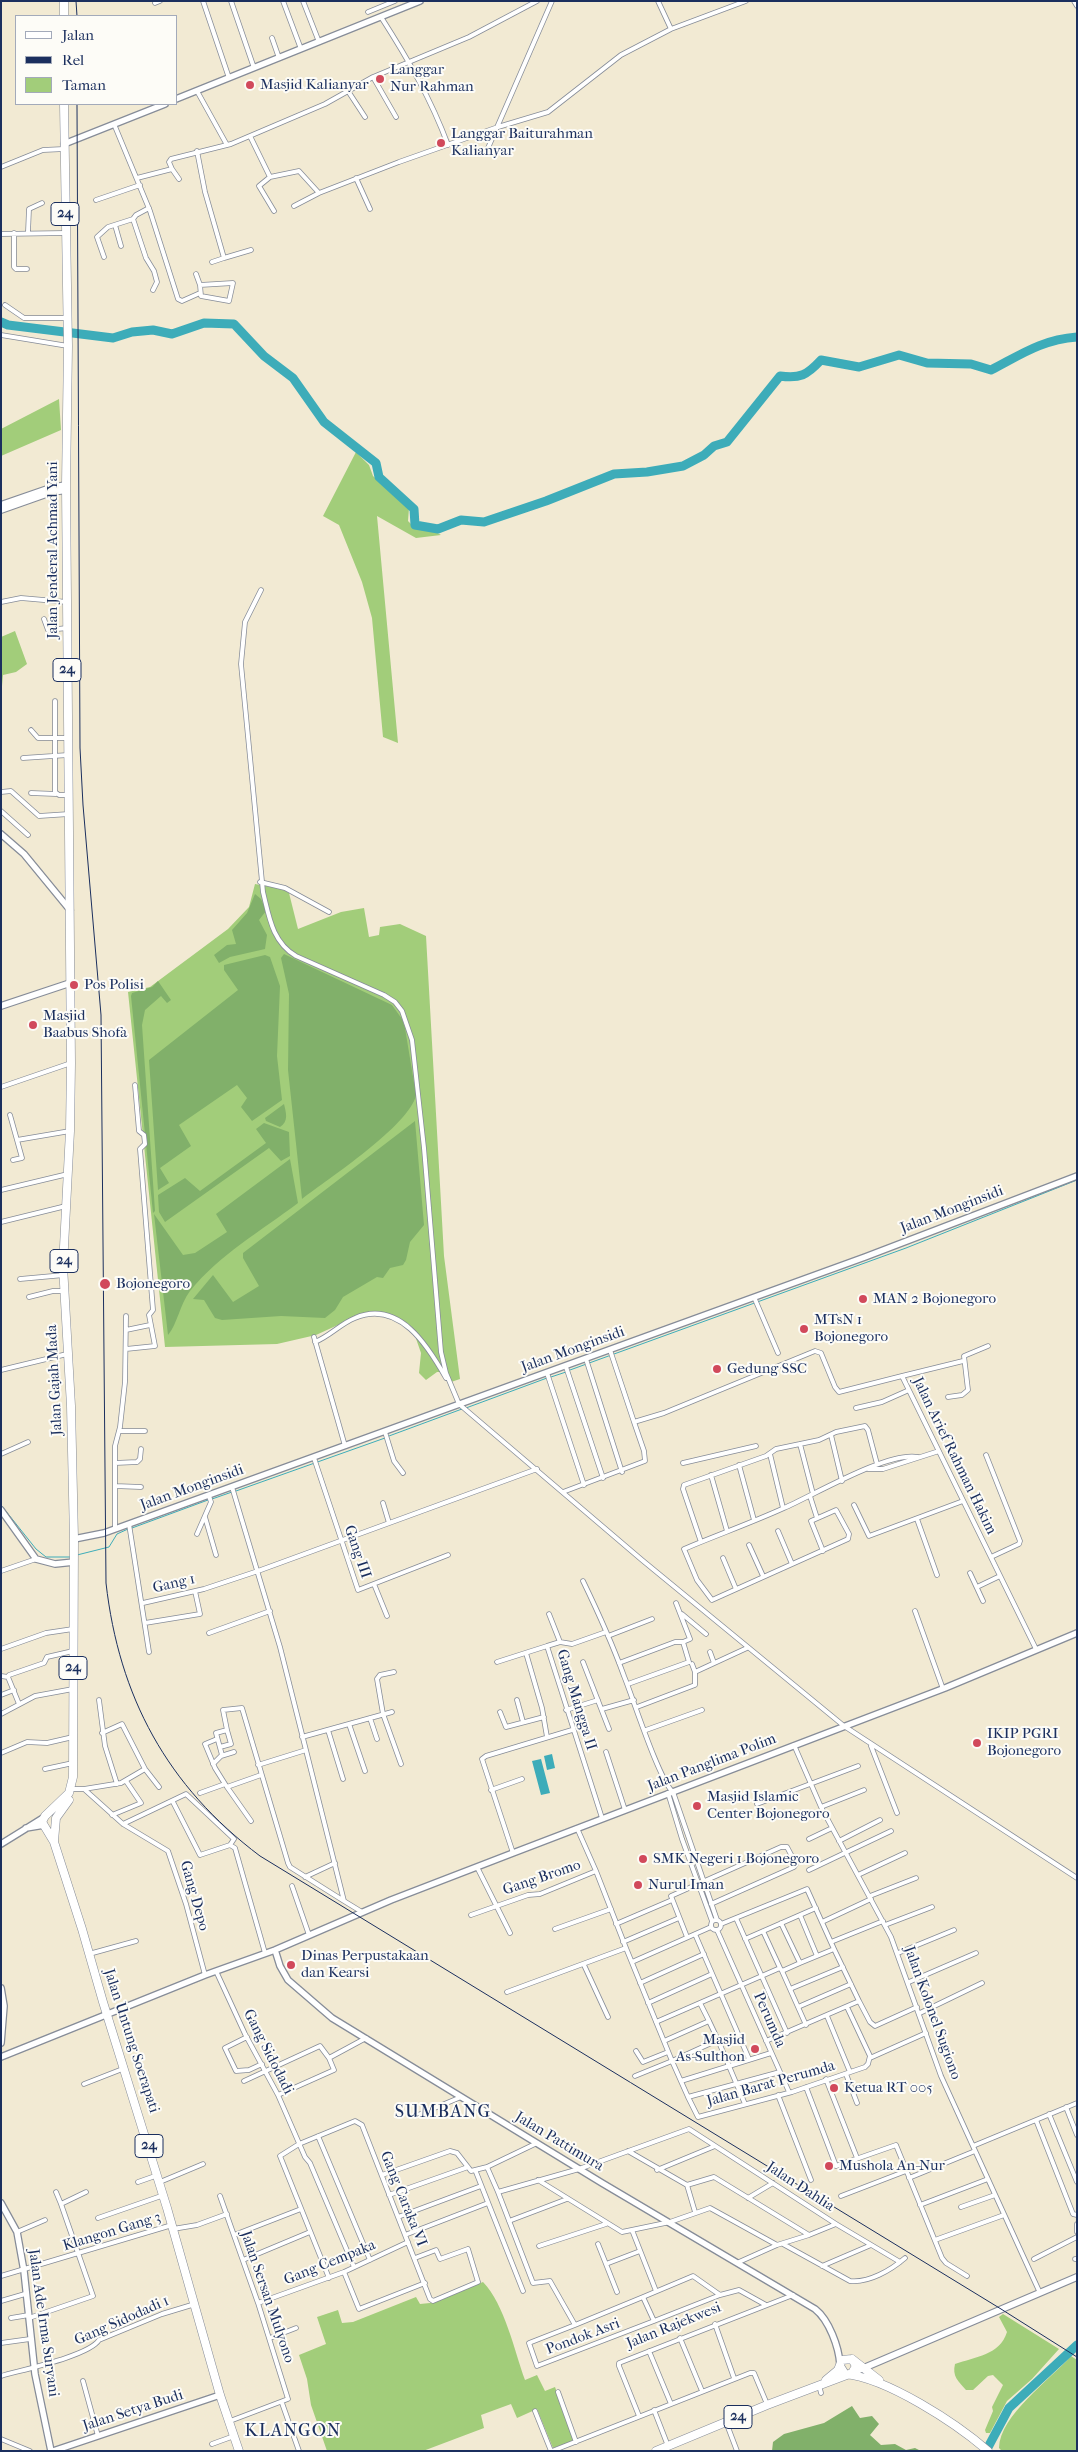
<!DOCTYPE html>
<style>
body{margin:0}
#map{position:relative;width:1078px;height:2452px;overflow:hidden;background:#f2ead3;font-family:"IM FELL French Canon",serif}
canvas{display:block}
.frame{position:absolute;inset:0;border:2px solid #1b2f5e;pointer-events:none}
.legend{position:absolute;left:15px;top:15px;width:162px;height:90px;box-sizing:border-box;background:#fdfcf7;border:1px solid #a3aaba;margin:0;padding:6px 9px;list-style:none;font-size:15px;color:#1b2f5e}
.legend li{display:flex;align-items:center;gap:10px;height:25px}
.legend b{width:25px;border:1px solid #a3aaba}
</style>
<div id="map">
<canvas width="1078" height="2452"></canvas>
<div class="frame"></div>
<ul class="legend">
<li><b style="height:6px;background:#fff"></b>Jalan</li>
<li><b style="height:6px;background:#1b2f5e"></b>Rel</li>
<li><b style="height:14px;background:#a2cd7a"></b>Taman</li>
</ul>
</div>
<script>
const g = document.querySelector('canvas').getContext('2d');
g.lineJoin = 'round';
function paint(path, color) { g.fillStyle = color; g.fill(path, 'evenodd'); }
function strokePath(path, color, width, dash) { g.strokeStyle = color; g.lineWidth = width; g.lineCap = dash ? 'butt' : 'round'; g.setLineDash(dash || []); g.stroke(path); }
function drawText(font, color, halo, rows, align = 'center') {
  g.font = font + ' "IM FELL French Canon",serif'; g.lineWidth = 4; g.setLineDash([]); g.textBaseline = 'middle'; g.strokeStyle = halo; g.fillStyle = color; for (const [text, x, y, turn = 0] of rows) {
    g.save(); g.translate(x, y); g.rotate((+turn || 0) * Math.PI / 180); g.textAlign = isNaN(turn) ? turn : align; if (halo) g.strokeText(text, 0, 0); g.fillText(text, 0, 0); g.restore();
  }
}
paint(new Path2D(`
 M59 399 61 430 1 456V429Z
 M356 452 369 465 373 476 409 508 408 521 416 529 434 531 441 535 416 538 377 516 398 743 383 737 372 618 362 582 339 525 323 516Z
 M15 631 27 664 16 672 3 675 1 697V637Z
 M255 884 283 889 289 893 298 929 341 912 364 908 369 937 379 935 380 927 400 924 426 936 444 1256 460 1379 451 1382 446 1372H437L426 1380 419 1373 421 1353 412 1327 385 1313 362 1314 316 1335 277 1344 165 1347 128 992 150 987 228 929 249 907Z
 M483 2282C505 2305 514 2350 525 2380L537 2375 545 2391 555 2387 574 2441 553 2448 537 2409 517 2418 511 2404 481 2415 484 2428 423 2451H327L311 2405 307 2379 299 2355 326 2344 317 2317 338 2310 342 2323 353 2322 416 2297 420 2304 430 2303Z
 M1003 2314 1059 2349 1032 2379 1007 2401 990 2433H986L985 2430 993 2411 992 2407 1003 2385 993 2375 988 2376 973 2390H966C958 2381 952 2376 955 2364 975 2357 1000 2355 1007 2332L999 2317Z
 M1071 2356 1077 2360V2451H1002L999 2448C1000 2415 1050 2380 1071 2356Z`), '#a2cd7a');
paint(new Path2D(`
 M255 894 261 899 266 911 259 920 267 935 265 949 230 957 219 963 214 955 227 945 236 944 232 930 247 913Z
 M284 954 392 1005 402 1019 405 1028 416 1095C410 1125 328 1179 302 1199L288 1070 289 994 281 958Z
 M265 955 270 957 280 986 277 1056 282 1100 252 1121 241 1107 247 1098 237 1085 179 1125 191 1146 160 1168 169 1183 158 1190 149 1060 238 990 224 970V965Z
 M158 981 171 1000 167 1003 161 996 145 1010 142 1025 155 1211 153 1213 131 996 132 993 152 987Z
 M284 1104C286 1113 289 1121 280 1127L266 1121 265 1118Z
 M415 1121 424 1225 410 1242 406 1260 403 1265 390 1268 383 1278 377 1277 343 1297 335 1310 325 1318 281 1316 222 1320 215 1318 204 1300 193 1299 213 1275 233 1302 259 1286 243 1258V1253Z
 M264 1123 289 1132 290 1156 281 1161 269 1148 165 1222 159 1212 158 1195 185 1178 200 1191 266 1143 256 1129Z
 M290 1159 298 1203C261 1231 219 1255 190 1291 180 1304 177 1325 168 1335L154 1214 183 1255 195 1253 227 1232 216 1214Z
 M852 2406 860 2418 872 2416 879 2424 870 2435 881 2445 895 2444 906 2450 915 2448 921 2451H772L773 2442 784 2434 824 2423Z`), '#81b06a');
paint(new Path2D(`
 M552 1754 555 1768 547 1770 544 1756Z
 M541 1759 550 1793 541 1795 532 1761Z`), '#3dacb9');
strokePath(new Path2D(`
 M570 1370 906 1248 1077 1180
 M551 1377 566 1372
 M466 1408 547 1378
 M389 1436 462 1409
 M236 1491 385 1438
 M212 1499 232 1492
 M1 1505 36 1549 46 1557H70
 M132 1528 208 1500
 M77 1555 109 1547 117 1534 128 1529`), '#3dacb9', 1);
strokePath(new Path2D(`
 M1 322 8 325 113 338 132 332 153 330 172 334 204 323 234 324 264 356 293 378 324 422 376 463 379 477 414 509 415 525 438 529 461 520 484 522 546 501 614 474 647 472 683 466 704 455 714 446 727 442 780 376C800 379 807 375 821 360L859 367 899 355 927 363 971 364 991 370C1022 354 1041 340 1077 337
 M986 2451 1009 2408 1077 2345`), '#3dacb9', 9);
const street = new Path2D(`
 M203 1 229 78
 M231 1 254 68
 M283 1 301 49
 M303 1 319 42
 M658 1 671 29
 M1074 1 1077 6
 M155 3 160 1
 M368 12 395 1
 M381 17C408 59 431 99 448 145
 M272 38 279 58
 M373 77 396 117
 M197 91 227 145
 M348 91 365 117
 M114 124 150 211 178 299 182 301 200 293
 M250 136 270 177 299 171 319 193
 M488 148 552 1
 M197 151 205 192 224 258 251 250
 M1 167 43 150 64 149
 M172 169 179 179
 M270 177 259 186 274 211
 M137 178 172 169 169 162 171 159 231 144 325 104 373 77 469 37 537 1
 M356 178 370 209
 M96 200 140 185
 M294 206 319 193 399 162 498 127 548 112 621 55 671 29 746 1
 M149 208 136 215 133 219 146 258 154 271 157 282 153 290
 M115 225 121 246
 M28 232 29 209 42 203
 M14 233V267L16 269H27
 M1 234 66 233
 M104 257 97 237 108 227 133 219
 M212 262 224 258
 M196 274 200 285
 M233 283 229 301 201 296 200 285Z
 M5 305 24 318H67
 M1 335 68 346
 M261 590 245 622 241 664 263 892C269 916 272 942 296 956L384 995 395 1002 402 1011 412 1040 424 1148 441 1352 446 1373 459 1404 642 1560 844 1726 1077 1878
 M1 602 21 598 67 602
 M44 619 48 630 67 628
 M55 701V792L59 795H69
 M31 730 38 738H68
 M23 758 68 755
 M1 792 11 791 39 816 69 814
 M31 793 56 794
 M1 811 28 835
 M260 882 285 888 329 912
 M1 1087 71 1063
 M10 1115 17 1140 70 1131
 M13 1160 22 1158 17 1140
 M1 1190 68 1174
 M1 1222 66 1206
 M20 1279 64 1275
 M29 1297 53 1291H64
 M754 1297 778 1353
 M126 1330 150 1325
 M314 1337 345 1446
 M315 1342C330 1336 340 1324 355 1318 399 1299 428 1346 446 1378
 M126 1349 155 1346 149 1315 153 1310 140 1149 145 1144 144 1135 139 1131 135 1085
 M610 1350 634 1422 664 1413 815 1351 821 1353 835 1387 839 1392 902 1376 1036 1649
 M586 1359 622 1472
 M566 1367 603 1478
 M1 1370 67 1354
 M547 1373 584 1485
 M902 1376 963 1361
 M948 1397 962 1395 968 1390 964 1356 988 1346
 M856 1408 882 1402 909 1390
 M119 1431H145
 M385 1432 394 1461 403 1473
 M831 1435 842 1481
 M800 1444 813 1494
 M1 1454 28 1442
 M770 1454 783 1508
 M986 1455 1020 1541 1019 1544 991 1557
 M314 1458 358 1590 448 1555
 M115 1463 137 1462 140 1459 141 1449
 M683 1463 756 1446
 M739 1465 754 1520
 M868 1469H883L939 1451
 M711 1475 727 1531
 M115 1486 141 1487
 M232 1487 280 1647 344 1901 362 1912
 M563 1492 645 1461 644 1451 634 1422
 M810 1496 817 1518
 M383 1503 389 1523
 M854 1505 869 1536 963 1501
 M205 1517 216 1555
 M917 1519 937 1575
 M129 1524 149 1652
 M115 1529V1446L120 1427 125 1382 126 1316
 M778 1531 792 1564
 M197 1534 211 1502 209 1496
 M701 1542 683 1489 684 1485 766 1456 776 1449 819 1440 836 1432 865 1426 868 1430 877 1464
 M749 1545 763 1576
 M823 1551 811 1521 836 1510 849 1534 848 1539 712 1600 697 1580 684 1549C717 1535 751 1523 784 1508 814 1495 888 1451 918 1457
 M723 1558 736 1589
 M1 1571 36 1559
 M970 1573 983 1601
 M583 1581C598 1612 612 1643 624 1676 633 1698 659 1780 673 1792L717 1920
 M374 1584 387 1616
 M977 1587 1000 1576
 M143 1603 204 1589 258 1571 537 1469
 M676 1603 690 1639 683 1642
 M915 1611 943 1689
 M549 1614 560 1642
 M682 1614 706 1634
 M145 1623 200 1614 195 1591
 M209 1633 270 1611
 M608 1636 652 1619
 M1 1649 46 1633 73 1629
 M710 1652 714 1663
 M526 1653 542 1708 547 1737
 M497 1662 547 1646
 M583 1662 609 1729
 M619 1663 675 1642H683L689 1662 628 1684
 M692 1664 695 1672
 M394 1672 380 1675 377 1679 383 1714 401 1764
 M1 1676 8 1677 19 1704
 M8 1677 9 1675 44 1663 47 1657 73 1651
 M1 1695 14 1690
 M99 1700 105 1746 117 1784
 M517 1700 523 1722
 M637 1707 695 1685V1672L747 1648
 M602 1709 634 1700
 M566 1710 598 1700
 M500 1712 506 1727 544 1717
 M1 1714 35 1696 73 1689
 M370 1718 377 1739
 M349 1724 365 1771
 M328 1730 343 1779
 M646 1730 702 1710
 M102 1733 122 1724 145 1769 159 1787
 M302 1737 392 1712
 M217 1739 205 1744 215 1768 225 1784
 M794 1745 821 1807 891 1937 941 2076 1040 2293
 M871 1746 897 1813
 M220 1747 231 1744 227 1730
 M606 1752 625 1810
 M1 1753 27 1742 47 1743 73 1737
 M222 1755 216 1733 227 1730 223 1710 242 1708 288 1863 290 1867 344 1901
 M213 1764 221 1756 234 1752
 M258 1765 306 1750
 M45 1769 73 1763
 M227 1787 251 1821
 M70 1789H84L123 1824 168 1851 186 1904 205 1975
 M84 1789 121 1783 145 1769
 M491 1790 522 1779
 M200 1793 225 1784 227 1787 261 1775
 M668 1793 682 1839 712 1921
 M173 1802 200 1855 230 1845 235 1848 265 1953
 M757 1804 858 1766
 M821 1807 864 1790
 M112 1815 141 1803 126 1781
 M602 1818 547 1646 560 1642 572 1644 606 1632
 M123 1824 186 1794 234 1839 230 1845
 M577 1828 596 1871
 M809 1839 832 1828
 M839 1841 880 1820
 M513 1853 482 1759 486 1756 572 1730
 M477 1867 510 1933
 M809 1870 891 1831
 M858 1875 905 1853
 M305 1877 335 1863
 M292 1886 309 1935
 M870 1896 916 1878
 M471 1915 528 1895 540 1894 596 1871 626 1948
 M800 1915 817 1956
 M736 1918 787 2033
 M711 1925a5 5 0 1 1 10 0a5 5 0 1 1-10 0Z
 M822 1922 871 1899
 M616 1924 672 1900
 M721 1924 807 1889 834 1949 800 1963
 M885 1925 932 1907
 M555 1929 611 1909
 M717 1930 789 2092
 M763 1931 780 1968
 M695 1934 749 2059
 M687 1937 671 1896 781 1847H787L796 1864 794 1867 711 1904
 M745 1939 816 1908
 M623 1942 679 1918
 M831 1942 883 1921
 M898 1953 954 1930
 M89 1954 136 1941
 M632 1962 711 1927
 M584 1965 608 2017
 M216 1971 245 2034 278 2095 305 2157 310 2163 354 2267
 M782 1971 798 2007 851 1984
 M909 1982 976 1953
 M640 1983 704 1954
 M790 1989 843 1967
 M507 1992 626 1948 672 2061 718 2040 745 2104
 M859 2001 870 2022 875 2026 917 2007
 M648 2003 712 1974
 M700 2003 709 2021
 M798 2007 806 2025
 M920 2013 982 1983
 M827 2016 850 2072
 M656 2022 780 1968 782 1971 800 1963 781 1923
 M247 2037 225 2048 236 2071 249 2070 262 2064
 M664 2041 709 2021 718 2040
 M766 2041 859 2001 834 1949
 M636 2051 643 2062 668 2052
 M870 2058 926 2033
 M780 2072 688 2097 698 2117 792 2092 865 2067 868 2064 870 2056 847 2007
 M846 2074 857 2103
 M635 2076 672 2061 688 2097
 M826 2079 857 2158
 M244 2081 320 2046 329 2058 366 2038
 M681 2081 771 2053
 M84 2084 125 2068
 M806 2087 836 2166 896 2145 942 2258 946 2263 967 2276
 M278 2095 334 2070 329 2058
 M778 2095 811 2180
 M1066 2107 1077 2135
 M1049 2114 1077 2182
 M418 2115 461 2097
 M1036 2120 1073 2214 1077 2215
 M318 2136 370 2260
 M537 2143 487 2167 498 2192 579 2169 689 2129 836 2224 900 2262
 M973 2146 1077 2103
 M628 2151 687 2185 695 2212
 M657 2170 715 2146
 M476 2172 523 2291
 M382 2175 450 2151 457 2153 471 2171 487 2167
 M909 2178 975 2151
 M538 2180 622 2232 670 2222 710 2208 777 2245 809 2235 714 2177 687 2185
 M138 2182 158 2175
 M160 2182 203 2164
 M56 2192 61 2204
 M498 2192 533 2283 550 2281 575 2325 529 2343 537 2366 654 2321 643 2297 693 2276 720 2295 739 2290 766 2305
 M389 2195 468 2167
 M220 2196 258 2303 288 2399 230 2421
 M841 2196 906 2171
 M748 2198 773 2183
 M920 2205 988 2179
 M961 2207 995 2195
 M398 2217 481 2186
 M98 2218 164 2195
 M509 2221 567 2199
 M1077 2224V2232
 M173 2229 197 2225 227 2214
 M632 2230 656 2291
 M17 2232 45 2220
 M234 2235 301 2209
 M405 2235 488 2203
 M809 2235 836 2224
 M935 2240 1004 2215
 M598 2244 606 2264
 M783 2244 850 2281C869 2283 891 2270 905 2258
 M539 2246 606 2224
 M1034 2259 1077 2237
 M1075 2259H1077
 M243 2260 310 2232
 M739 2262 777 2245
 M822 2266 871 2245
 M344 2272 359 2309 425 2283
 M1 2276 172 2225
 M329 2278 280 2156 299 2144 355 2121 362 2125 430 2299 433 2301 478 2282 468 2249 440 2259 436 2250 415 2258
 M617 2292 606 2264 640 2251
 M1 2301 25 2294
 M258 2303 344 2272 408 2242
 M11 2318 29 2315
 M29 2318 93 2296 61 2204 86 2192
 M654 2321 720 2295
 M715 2324 734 2378
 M575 2325 643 2297
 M270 2338 296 2328
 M680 2338 702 2391
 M1 2343 30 2339
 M649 2351 671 2404
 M1 2376C21 2370 89 2356 99 2340L162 2314 195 2304
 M83 2381 98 2436
 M819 2385 821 2393
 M558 2392 576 2442
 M282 2403 299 2451
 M654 2410 668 2446
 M535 2411 551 2451
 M639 2416 619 2366V2363L793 2295
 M726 2422 737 2451
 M1 2439 30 2451
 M212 2444 234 2436
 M552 2451 750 2373H754L767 2404`);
const secondary = new Path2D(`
 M176 99 420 1
 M64 144 165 104
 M1 834 24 854 70 910
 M1 1510 36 1559 55 1564 74 1562
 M74 1539 104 1533 865 1257 1077 1176
 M26 1828 44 1825
 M1 1844 43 1818
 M275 1950 280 1966 288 1980 332 2018 602 2183 815 2309C829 2320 839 2347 840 2365
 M1 1988 4 2006 1 2043
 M1 2057 205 1975 275 1950 391 1900 513 1853 945 1688 1077 1633
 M1 2203 17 2232 24 2271 35 2374 51 2451
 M53 2451 220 2395`);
const primary = new Path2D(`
 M1 505 50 488 66 485
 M1 510 52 492 66 490
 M1 1006 70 983
 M852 2373 1077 2277`);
const highway = new Path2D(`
 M64 1V16
 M64 104 68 346 66 485 71 1063 70 1131 63 1266 71 1406 74 1539 73 1777 69 1793 45 1816 42 1822 54 1842 82 1929 103 2002 167 2208 220 2395 239 2451
 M54 1841 56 1818 69 1800
 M840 2366 845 2374C887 2378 956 2423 988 2451
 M826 2380 838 2370 842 2360 852 2359 879 2380
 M656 2451 767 2405 852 2373 856 2366 852 2359`);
strokePath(street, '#868c98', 5.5);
strokePath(secondary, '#868c98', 8);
strokePath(primary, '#868c98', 8);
strokePath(highway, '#868c98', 9);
strokePath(street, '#fff', 4);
strokePath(secondary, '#fff', 5.5);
strokePath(primary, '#fff', 6);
strokePath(highway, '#fff', 8);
strokePath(new Path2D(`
 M76 1 77 16
 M77 104 80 748 83 805 101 1015 106 1583C119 1697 167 1786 260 1856L1001 2309 1077 2357`), '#1b2f5e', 1);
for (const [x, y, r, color] of [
 [380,79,5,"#d1495b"],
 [250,85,5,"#d1495b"],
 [441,143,5,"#d1495b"],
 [74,985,5,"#d1495b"],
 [33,1025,5,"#d1495b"],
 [105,1284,6,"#d1495b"],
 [863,1299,5,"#d1495b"],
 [804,1329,5,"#d1495b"],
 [717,1369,5,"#d1495b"],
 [977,1743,5,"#d1495b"],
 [697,1806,5,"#d1495b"],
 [643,1859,5,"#d1495b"],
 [638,1885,5,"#d1495b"],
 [291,1965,5,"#d1495b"],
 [755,2049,5,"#d1495b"],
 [834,2088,5,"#d1495b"],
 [829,2166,5,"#d1495b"]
]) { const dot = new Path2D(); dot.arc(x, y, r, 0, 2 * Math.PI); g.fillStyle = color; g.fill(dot); strokePath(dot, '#fdfcf7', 2); }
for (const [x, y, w] of [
 [65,214,28],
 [67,670,28],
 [64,1261,28],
 [73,1668,28],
 [149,2146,28],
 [738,2417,28]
]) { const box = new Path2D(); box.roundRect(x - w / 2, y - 11.5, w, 23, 4); g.fillStyle = '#fdfcf7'; g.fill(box); strokePath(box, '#1b2f5e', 1); }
drawText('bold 14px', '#1b2f5e', null, [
 ["24",65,214],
 ["24",67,670],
 ["24",64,1261],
 ["24",73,1668],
 ["24",149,2146],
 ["24",738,2417]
]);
drawText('15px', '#1b2f5e', '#fdfcf7', [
 ["Langgar",390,70],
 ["Nur Rahman",390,87],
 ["Masjid Kalianyar",260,85],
 ["Langgar Baiturahman",451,134],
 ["Kalianyar",451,151],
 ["Pos Polisi",84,985],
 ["Masjid",43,1016],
 ["Baabus Shofa",43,1033],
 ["Bojonegoro",116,1284],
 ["MAN 2 Bojonegoro",873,1299],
 ["MTsN 1",814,1320],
 ["Bojonegoro",814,1337],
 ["Gedung SSC",727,1369],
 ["IKIP PGRI",987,1734],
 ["Bojonegoro",987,1751],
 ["Masjid Islamic",707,1797],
 ["Center Bojonegoro",707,1814],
 ["SMK Negeri 1 Bojonegoro",653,1859],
 ["Nurul Iman",648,1885],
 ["Dinas Perpustakaan",301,1956],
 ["dan Kearsi",301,1973],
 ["Masjid",745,2040,"right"],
 ["As-Sulthon",745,2057,"right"],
 ["Ketua RT 005",844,2088],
 ["Mushola An-Nur",839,2166]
], 'left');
drawText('15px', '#1b2f5e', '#fdfcf7', [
 ["Jalan Jenderal Achmad Yani",53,550,-90],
 ["Jalan Monginsidi",952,1210,-21],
 ["Jalan Monginsidi",573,1350,-20],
 ["Jalan Gajah Mada",55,1380,-93],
 ["Jalan Arief Rahman Hakim",954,1456,64],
 ["Jalan Monginsidi",192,1488,-20],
 ["Gang III",357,1552,71],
 ["Gang 1",174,1584,-13],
 ["Gang Mangga II",576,1700,73],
 ["Jalan Panglima Polim",712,1763,-21],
 ["Gang Bromo",542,1878,-19],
 ["Gang Depo",194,1896,74],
 ["Jalan Kolonel Sugiono",932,2013,70],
 ["Perumda",769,2020,66],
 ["Jalan Untung Soerapati",131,2041,72],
 ["Gang Sidodadi",268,2052,63],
 ["Jalan Barat Perumda",771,2084,-16],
 ["Jalan Pattimura",559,2142,31],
 ["Jalan Dahlia",800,2187,33],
 ["Gang Caraka VI",403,2199,68],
 ["Klangon Gang 3",112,2232,-17],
 ["Gang Cempaka",330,2263,-22],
 ["Jalan Sersan Mulyono",267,2297,71],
 ["Gang Sidodadi 1",122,2321,-24],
 ["Jalan Ade Irma Suryani",43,2323,82],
 ["Jalan Rajekwesi",674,2326,-22],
 ["Pondok Asri",583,2337,-21],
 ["Jalan Setya Budi",133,2411,-18]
]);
g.letterSpacing = '1px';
drawText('18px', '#1b2f5e', '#fdfcf7', [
 ["SUMBANG",443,2113],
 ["KLANGON",293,2432]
]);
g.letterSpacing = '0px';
</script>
